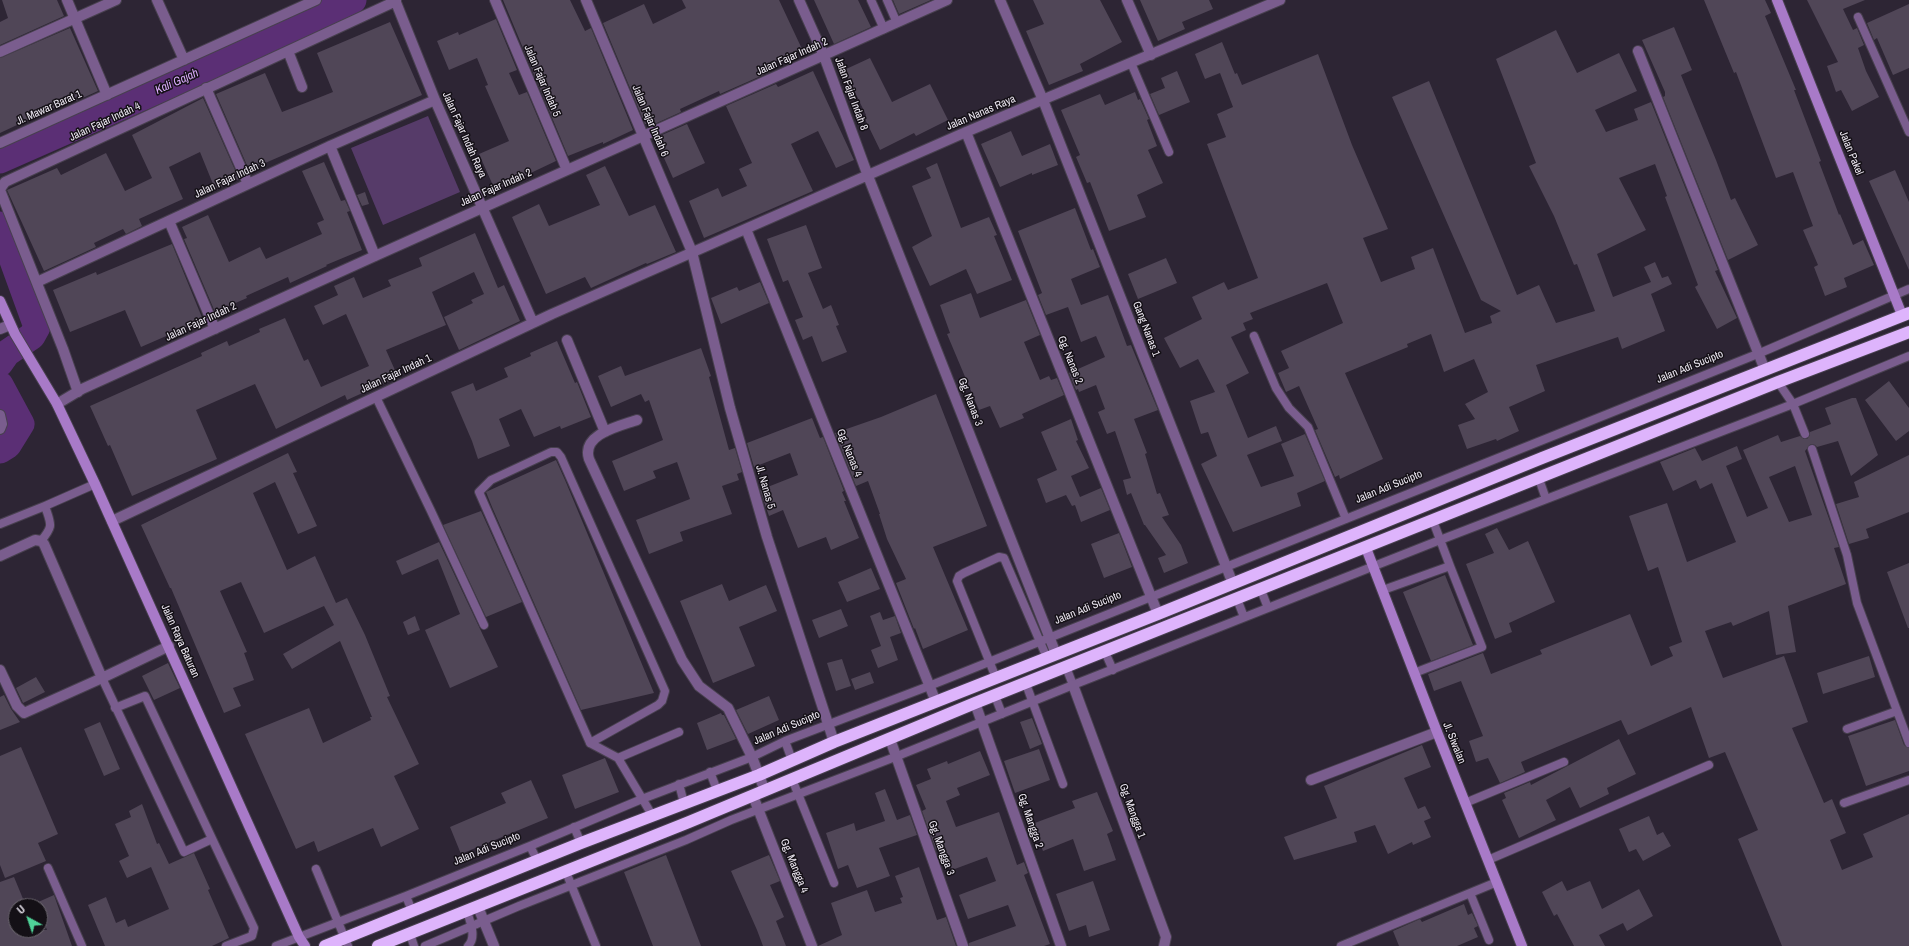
<!DOCTYPE html>
<style>
body{margin:0}
#map{position:relative;width:1909px;height:946px;overflow:hidden;background:#2d2534;font-family:"Archivo Narrow",sans-serif}
canvas{display:block}
.north{position:absolute;left:8px;top:898px;width:40px;height:40px;box-sizing:border-box;background:#141016;border:1px solid #6b666e;border-radius:50%;rotate:320deg;font-size:11px;font-weight:700;line-height:16px;text-align:center;color:#ede8f2}
.north::after{content:'';display:block;margin:auto;width:14px;height:18px;background:#4fd398;clip-path:polygon(50% 0,100% 100%,50% 72%,0 100%)}
</style>
<div id="map">
<canvas width="1909" height="946"></canvas>
<div class="north">U</div>
</div>
<script>
const g = document.querySelector('canvas').getContext('2d');
g.lineJoin = 'round';
function paint(path, color) { g.fillStyle = color; g.fill(path, 'evenodd'); }
function strokePath(path, color, width, dash) { g.strokeStyle = color; g.lineWidth = width; g.lineCap = dash ? 'butt' : 'round'; g.setLineDash(dash || []); g.stroke(path); }
function drawText(font, color, halo, rows, align = 'center') {
  g.font = font + ' "Archivo Narrow",sans-serif'; g.lineWidth = 3; g.setLineDash([]); g.textBaseline = 'middle'; g.strokeStyle = halo; g.fillStyle = color; for (const [text, x, y, turn = 0] of rows) {
    g.save(); g.translate(x, y); g.rotate((+turn || 0) * Math.PI / 180); g.textAlign = isNaN(turn) ? turn : align; if (halo) g.strokeText(text, 0, 0); g.fillText(text, 0, 0); g.restore();
  }
}
paint(new Path2D(`
 M428 116 460 192 383 225 351 148Z`), '#563b69');
strokePath(new Path2D(`
 M0 160 245 52 353 0
 M0 225 37 327 32 336 7 353 0 363
 M0 385 21 424 8 445 0 450`), '#5b2f75', 27);
paint(new Path2D(`
 M2 0H57L64 16 0 45V22L8 18Z
 M503 0H570L585 31 591 28 633 130 603 144V142L568 156Z
 M682 0H779L802 49 767 65 770 72 720 94 719 91 680 109 681 112 650 126 649 124H645L603 23 644 4 653 24 686 8Z
 M814 0H858L871 27 834 44Z
 M893 0H931L899 14Z
 M1033 0H1100L1122 42 1080 64 1083 71 1049 85 1026 31 1044 24Z
 M1140 0H1209L1213 9 1182 22 1185 29 1158 41Z
 M1704 0H1765L1771 13 1765 16 1796 90H1794L1821 161 1819 162 1839 215 1840 214 1853 245 1863 240 1874 265 1844 278 1847 287 1825 296 1814 267 1818 265 1803 230 1813 226 1793 172 1776 178 1736 72 1734 73Z
 M1807 0H1865L1843 9 1853 30 1857 28 1864 45 1858 48 1866 71 1879 97 1852 111 1841 90 1836 92 1827 66 1838 62Z
 M1909 4V68L1893 75 1877 38 1874 40 1867 23Z
 M496 19 517 70 509 73 519 95 527 92 556 161 495 190 479 154 509 141 485 86 488 85 477 58 449 70 437 41 458 32 459 35Z
 M390 22 422 95 249 170 216 94 265 73 282 112 308 102 333 92 317 53Z
 M1674 27 1692 70 1681 75 1716 160 1731 200 1735 198 1758 245 1728 260 1663 97 1665 96V92L1642 40Z
 M70 28 98 91 76 101 75 99 51 109 0 133V58Z
 M1556 30 1577 73 1619 53 1637 91 1595 110 1606 132 1638 120 1634 109 1651 102 1718 270 1715 271 1737 318 1717 329 1695 287 1698 285 1665 197 1667 196 1655 164 1619 178 1646 230 1597 254 1613 297 1651 282 1644 267 1655 262 1662 278 1668 276 1672 284 1651 294 1665 331 1622 349 1618 337 1536 365 1545 391 1509 407 1519 431 1497 441 1496 439 1467 449 1458 425 1475 419 1465 404 1488 392 1474 359 1444 372 1431 334 1407 344 1408 347 1345 373 1383 459 1340 479 1339 475 1335 477 1315 430 1318 429 1299 386 1286 392 1278 373 1289 368 1281 351 1343 323 1327 283 1250 313 1253 319 1243 323 1246 330 1231 337 1249 373 1226 385 1248 438 1276 426 1282 441 1247 455 1261 487 1294 476 1281 444 1305 434 1325 481 1297 493 1301 506 1233 532 1201 464 1217 456 1208 432 1201 434 1190 401 1215 392 1198 359 1180 368 1164 338 1202 319 1192 297 1224 282 1228 290 1258 278 1207 144 1226 137 1217 114 1233 107 1220 73 1205 79 1195 54 1222 42 1235 74 1237 73 1242 85 1318 54 1352 145 1388 229 1363 238 1381 282 1415 269 1411 257 1433 248 1465 333 1492 323 1490 316 1501 311 1481 300 1392 97 1429 81 1517 295 1539 285 1556 323 1595 311 1577 264 1574 265 1554 216 1529 166 1536 163 1496 59Z
 M870 58 892 102 930 84 948 120 916 136 914 133 880 150 864 117 866 115 844 70Z
 M813 71 854 160 836 168 818 131 791 144 813 191 704 238 689 201 718 188 722 197 747 186 739 169 752 163 726 106 776 84 778 87Z
 M1177 71 1190 102 1159 115 1150 94 1165 88 1161 78Z
 M1135 92 1138 100 1140 99 1149 119 1147 120 1157 146 1148 150 1163 183 1137 195 1146 217 1109 231 1090 182 1087 183 1076 157 1080 155 1061 110 1100 94 1105 105Z
 M203 98 239 179 215 189 200 152 169 167 183 199 139 219 142 226 126 234 123 229 94 243 96 247 44 271 7 190 57 168 61 175 106 153 125 191 152 178 132 135Z
 M687 124 705 163 673 178 655 138Z
 M1011 131 1022 156 1050 144 1058 165 1032 175V173L1000 187 981 144Z
 M324 162 341 201 345 200 350 211 347 212 362 250 326 265 327 266 290 283 288 277 246 296 247 298 215 312 184 239 187 238 182 227 208 215 229 262 260 247 266 259 322 234 317 223 324 220 302 171Z
 M937 163 961 228 989 217 997 235 994 236 1012 280 977 294 966 269 930 286 912 247 932 236 912 186 931 178 926 168Z
 M605 166 629 216 655 205 676 252 647 264 646 263 591 288 585 277 546 294 512 217 539 204 549 226 600 205 586 175Z
 M1895 170 1909 202V270L1869 181Z
 M365 192 369 204 362 206 357 195Z
 M1075 208 1091 250 1093 249 1100 267 1071 279 1081 305 1108 295 1127 346 1131 345 1158 410 1134 419 1147 453 1145 454 1157 494 1160 493 1169 515 1162 517 1181 545 1188 563 1164 573 1158 558 1166 555 1145 525H1144L1131 493 1127 495 1123 480 1131 478 1115 431 1107 434 1098 412 1105 409 1096 385 1079 392 1078 389 1076 390 1069 373 1105 357 1096 336 1081 342 1068 307 1046 315 1038 295 1042 293 1018 231Z
 M806 225 822 268 808 273 823 309 831 305 839 325 836 326 847 352 822 362 812 336 803 340 795 320 803 317 788 280 783 282 767 239Z
 M475 233 498 288 504 285 520 321 459 350 444 317 473 303 471 300 484 294 474 272 432 292 446 325 386 350 398 377 347 400 345 395 276 429 255 384 196 410 217 459 132 496 110 445 108 446 90 406 202 356 201 353 227 341 229 346 260 332 259 329 285 318 304 361 308 359 321 387 369 366 346 314 323 325 314 306 338 295 334 286 354 277 363 298 391 286 388 280 422 266 419 258Z
 M172 244 203 320 141 347 125 310 70 332 53 290 96 272 97 275Z
 M1166 258 1177 283 1138 299 1128 274Z
 M760 282 769 303 721 324 711 298 737 287 739 291Z
 M971 293 980 318 1026 300 1040 335 1024 342 1040 380 1049 376 1051 380 1057 378 1064 395 1022 414 1024 418 1000 428 990 406 979 410 947 334 950 333 940 305Z
 M557 341 575 383 577 382 591 417 561 429 560 426 534 437 521 409 499 419 510 446 478 459 472 441 451 392 473 383 476 391 508 377 504 368 531 356 530 353Z
 M701 348 711 376 709 377 729 450 735 448 742 472 737 474 739 480 722 486 732 514 680 532 683 541 649 554 636 520 690 499 677 462 653 471 656 478 624 491 612 461 663 440 649 400 645 402 641 394 611 407 598 376 621 366 625 376Z
 M1889 381 1909 408V431L1896 441 1865 400Z
 M936 394 987 526 933 547 968 630 923 649 915 628 914 629 896 583 906 579 887 539 879 514H880L868 481 856 486 835 433 881 417Z
 M1852 398H1856L1878 455 1851 476 1838 441 1817 447 1815 445 1811 444 1805 451 1839 547 1834 548 1846 584 1788 606 1796 652 1776 655 1769 611 1733 626 1731 622 1705 631 1723 678 1784 656 1808 722 1792 728 1824 803 1832 799 1846 833 1830 840 1842 870 1873 857 1863 834 1909 814V946H1782L1738 839 1758 830 1725 752 1709 758 1691 707 1628 735 1621 720 1521 762 1525 772 1500 783 1488 758 1476 762 1469 741 1483 736 1461 681 1434 691 1428 674 1483 653 1491 674 1542 654 1540 650 1630 614 1651 666 1673 656 1669 647 1682 642 1658 567 1648 571 1629 516 1667 503 1687 562 1736 542 1712 483 1700 489 1696 480 1673 491 1660 462 1695 448 1702 461 1737 446 1742 459 1726 466 1747 517 1768 508 1743 450 1778 435 1781 442 1800 436 1804 439H1807L1810 435V432L1831 424 1825 408ZM1795 466 1812 515 1789 522 1769 477Z
 M812 418 820 438 823 437 844 491 842 492 846 501H844L859 538 831 550 826 537 798 548 783 510 769 516 760 490 798 475 790 453 754 467 747 443Z
 M1071 419 1078 440 1076 441 1089 468 1071 476 1080 497 1101 488 1110 510 1081 522 1075 505 1072 506 1066 495 1046 503 1037 479 1057 470 1041 432Z
 M288 453 297 472 293 473 317 526 298 534 275 482 253 493 287 570 315 556 336 603 347 598 365 635 390 696 387 697 419 764 394 776 419 829 381 847 373 828 318 852 314 841 296 849 245 734 309 708 323 743 371 720 370 717H372L340 641 292 669 283 654 334 625 324 606 264 633 241 582 220 591 247 652 244 653 254 680 233 688 241 706 224 713 171 588H170L141 525Z
 M1909 455V512L1866 529 1869 538 1849 544 1836 504 1859 497 1854 482Z
 M556 460 565 480 654 693 581 710 492 507 486 492 488 491Z
 M481 511 522 602 486 617 443 525Z
 M1497 528 1509 550 1528 541 1555 602 1509 623 1512 632 1495 639 1466 564 1494 553 1485 534Z
 M1119 533 1132 567 1104 578 1091 544Z
 M439 542 498 667 450 688 425 630 460 614 438 559 402 575 396 561Z
 M1909 563V628H1908L1887 572Z
 M871 568 880 589 847 602 838 582Z
 M1445 575 1473 645 1431 661 1403 592Z
 M722 584 729 601 766 585 777 611 739 627 755 666 713 683 680 601Z
 M841 609 848 626 819 638 812 620Z
 M880 612 883 620 895 616 901 633 890 637 898 660 878 668 871 650 881 646 870 616Z
 M415 616 420 630 408 635 403 622Z
 M1869 656 1875 677 1823 694 1817 673Z
 M842 659 851 686 836 691 827 663Z
 M168 663 180 688 154 700 142 676Z
 M870 672 874 683 855 690 851 679Z
 M36 677 45 692 23 703 16 688Z
 M4 695 11 709 20 722 0 730V697Z
 M769 696 779 720 748 734 736 710Z
 M721 713 722 715H724L736 739 707 750 697 723Z
 M1032 718 1042 744 1030 749 1020 722Z
 M1895 720 1904 745 1909 748V771L1866 786 1848 736Z
 M100 722 120 769 104 776 84 729Z
 M1619 739 1636 774 1607 788 1609 794 1580 808 1570 787 1546 800 1556 820 1519 838 1502 800 1506 798 1504 793 1530 782 1531 785Z
 M1422 745 1431 767 1404 778 1418 809 1425 806 1431 818 1424 821 1431 837 1413 845 1412 842 1388 854 1375 825 1354 832 1357 842 1294 860 1284 837 1337 818 1324 786Z
 M21 747 58 834 38 843 46 861 5 878 0 865V756Z
 M1039 749 1050 780 1015 793 1004 761Z
 M980 751 990 775 957 788 960 795 946 801 956 827 999 812 1017 865 1024 862 1028 873 1024 875 1050 944 1044 946H969V943L1016 926 1008 905 968 919 959 895 996 881 987 857 952 870 944 847 936 850 922 811 926 809 916 785 931 779 927 769 947 761 948 764Z
 M605 758 619 792 575 809 562 775Z
 M531 780 548 818 461 854 450 827 506 803 501 793Z
 M885 789 897 820 910 815 917 835 879 848 890 876 857 888 848 865 838 869 826 833 854 823 856 831 885 821 875 793Z
 M1097 792 1113 831 1107 834 1116 860 1084 871 1073 839 1043 851 1032 824 1075 808 1072 801Z
 M142 804 157 844 159 843 169 864 194 853 210 889 208 890 229 938 212 946H105L88 905 106 897 116 923 125 919 128 927 169 909 151 867 127 878 119 861 129 856 115 824 131 817 129 811Z
 M1649 816 1657 835 1663 832 1671 846 1643 861 1636 849 1629 852 1619 829Z
 M666 855 701 946H653L624 872Z
 M769 855 780 881 770 885 784 917 776 921 786 946H763L757 930 731 871Z
 M919 867 937 920 946 917 956 946H818L842 935 831 903 867 890 875 912 902 903 900 898 903 897 895 876Z
 M14 877 26 906H16V930H47L40 912V906H37L36 903 54 895 72 946H0V882Z
 M1093 881 1110 930 1089 937 1086 925 1069 931 1056 894Z
 M1562 881 1567 891 1590 881 1602 909 1639 889 1653 916 1627 931 1623 923 1599 935 1605 946H1574L1557 914 1554 916 1542 892Z
 M1464 904 1468 915 1472 913 1478 926 1474 928 1478 937 1457 946H1399L1393 931 1420 919 1422 922Z`), '#504657');
const lane = new Path2D(`
 M871 0 884 29
 M887 0 897 23
 M1858 17 1909 132
 M1131 63 1169 152
 M1254 336 1276 388 1289 408 1308 427 1346 519
 M1778 382 1793 404 1805 434
 M376 397 431 511 484 625
 M1812 449 1847 555 1857 603 1909 743
 M551 452H557L561 457 665 691 662 701 658 705 590 743 479 492 491 480Z
 M1539 479 1546 499
 M45 506 95 484
 M1433 521 1450 566
 M0 524 45 506C51 525 54 525 41 541
 M1261 590 1268 608
 M1383 590 1450 566 1482 647 1414 673
 M1237 599 1244 617
 M1105 652 1113 670
 M1066 667 1073 685
 M102 678 184 852 212 839
 M996 678 957 581 959 576 964 573 999 557 1004 558 1047 658
 M1026 684 1063 784
 M995 696 1002 714
 M115 708 145 696 254 928 252 936 226 946
 M1847 729 1897 711
 M785 741 792 760
 M590 743 618 758 652 815
 M618 758 679 732
 M710 772 717 790
 M792 779 834 883
 M679 784 684 803
 M1465 803 1564 762
 M1844 803 1909 780
 M574 827 581 843
 M530 846 537 860
 M1488 860 1709 765
 M48 868 82 946
 M316 869 348 946
 M566 872 596 946
 M1470 893 1489 940
 M406 896 412 911
 M467 911C470 922 477 937 468 946
 M410 934 414 946
 M276 946 406 896 530 846 642 799 752 757 785 741 929 686 1760 353 1909 289
 M425 946 519 906 686 840 731 820 895 757 1073 685 1440 540 1793 404 1909 356
 M1341 946 1497 882`);
const street = new Path2D(`
 M67 0 107 95
 M157 0 184 60
 M395 0 435 100 533 323
 M495 0 567 170
 M586 0 692 252 730 408 767 537 834 742
 M799 0 824 56 868 176 1056 654
 M1000 0 1043 100 1233 584
 M1127 0 1151 55
 M288 51 302 87
 M1638 51 1765 370
 M0 52 116 0
 M206 88 248 184
 M966 132 1158 614
 M0 143 316 0
 M330 146 375 256
 M0 189 5 182 396 1
 M0 190 63 349 78 392
 M169 221 215 329
 M746 229 936 702
 M37 282 330 146 435 100
 M0 329 10 325
 M567 340 605 432
 M57 404 82 389 375 256 947 0
 M0 415 2 424 0 429
 M637 420C620 426 581 434 589 459L682 660 699 686 728 708 752 757 765 791
 M112 521 552 314 966 132 1280 0
 M0 556 35 540 41 541 44 544 102 678 169 646
 M0 670 17 706 24 713 102 678
 M1073 685 1166 937 1164 946
 M975 703 1061 946
 M890 739 963 946
 M1311 780 1437 732
 M753 796 812 946
 M478 907 494 946`);
const secondary = new Path2D(`
 M1777 0 1902 315
 M0 301 15 334 57 404 95 484 299 937 305 946
 M1366 548 1437 732 1522 946`);
const highway = new Path2D(`
 M325 946 581 843 759 775 834 742 1158 614 1542 458 1909 313
 M378 946 689 822 975 703 1778 382 1909 332`);
strokePath(lane, '#48404f', 10);
strokePath(street, '#48404f', 12);
strokePath(secondary, '#48404f', 12);
strokePath(highway, '#48404f', 14);
strokePath(lane, '#7a5d8e', 8);
strokePath(street, '#7a5d8e', 10);
strokePath(secondary, '#a87ac8', 10);
strokePath(highway, '#deb4fc', 12);
drawText('11px', '#ede8f2', '#141016', [
 ["Jalan Fajar Indah 2",792,57,-24],
 ["Jalan Fajar Indah 5",542,81,67],
 ["Jalan Fajar Indah 8",851,94,70],
 ["Jl. Mawar Barat 1",49,108,-24],
 ["Jalan Nanas Raya",981,113,-23],
 ["Jalan Fajar Indah 6",650,121,67],
 ["Jalan Fajar Indah 4",105,122,-25],
 ["Jalan Fajar Indah Raya",464,135,66],
 ["Jalan Pakel",1851,153,68],
 ["Jalan Fajar Indah 3",230,179,-25],
 ["Jalan Fajar Indah 2",496,188,-24],
 ["Jalan Fajar Indah 2",201,322,-25],
 ["Gang Nanas 1",1146,329,69],
 ["Gg. Nanas 2",1070,360,68],
 ["Jalan Adi Sucipto",1690,367,-22],
 ["Jalan Fajar Indah 1",396,374,-25],
 ["Gg. Nanas 3",970,402,69],
 ["Gg. Nanas 4",849,453,68],
 ["Jl. Nanas 5",765,487,74],
 ["Jalan Adi Sucipto",1389,487,-22],
 ["Jalan Adi Sucipto",1088,608,-22],
 ["Jalan Raya Baturan",180,641,66],
 ["Jalan Adi Sucipto",787,728,-23],
 ["Jl. Siwalan",1454,743,68],
 ["Gg. Mangga 1",1132,811,70],
 ["Gg. Mangga 2",1030,821,71],
 ["Gg. Mangga 3",941,848,70],
 ["Jalan Adi Sucipto",487,849,-22],
 ["Gg. Mangga 4",794,866,68]
]);
drawText('italic 12px', '#dcadfd', '#141016', [
 ["Kali Gajah",177,82,-24]
]);
</script>
